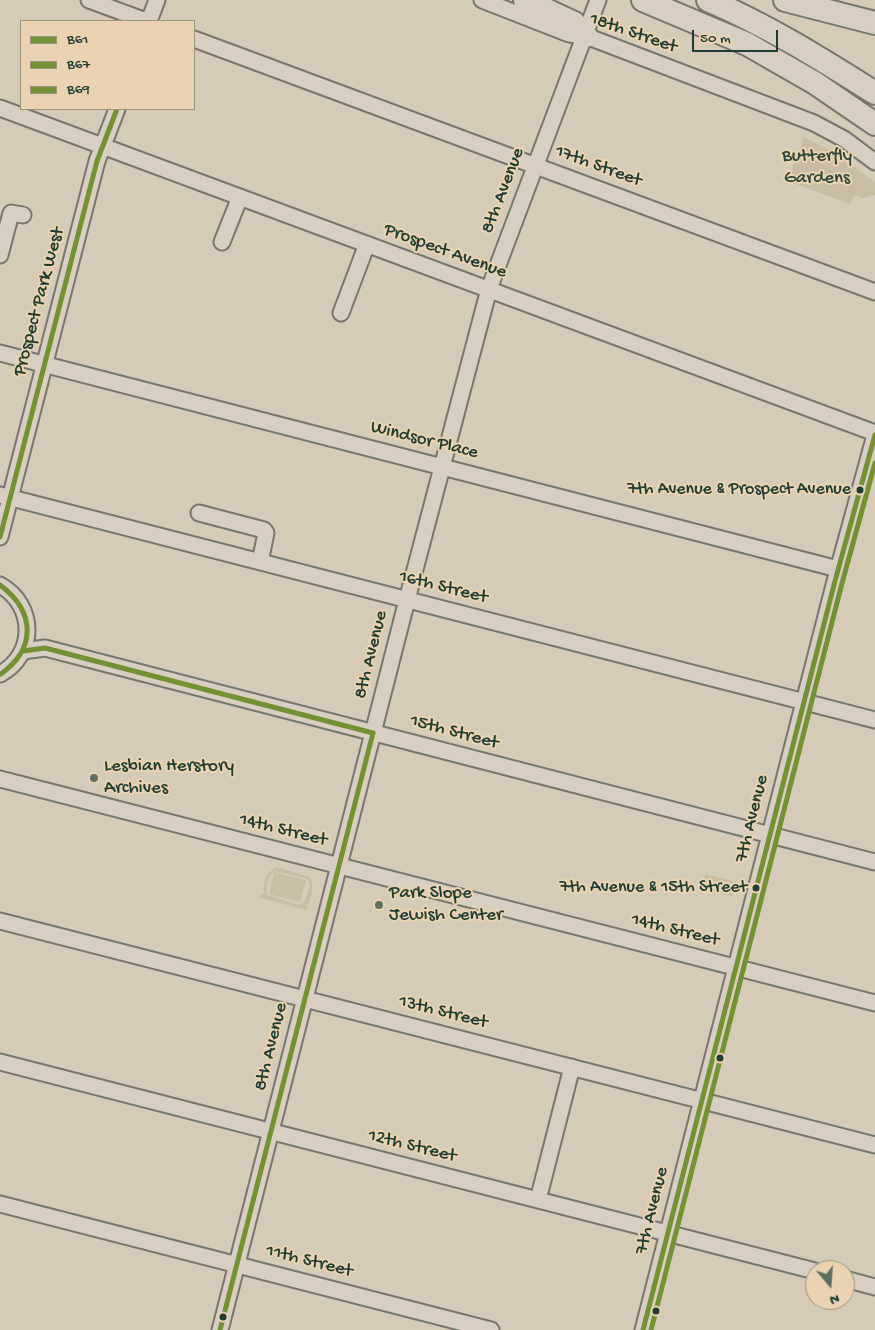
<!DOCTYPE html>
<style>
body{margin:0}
#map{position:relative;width:875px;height:1330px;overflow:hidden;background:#d6cab9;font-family:"Gochi Hand",sans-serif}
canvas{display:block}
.legend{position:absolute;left:20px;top:20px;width:175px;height:90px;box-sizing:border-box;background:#ead2b2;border:1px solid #999680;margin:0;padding:6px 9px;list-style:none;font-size:15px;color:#1f3d34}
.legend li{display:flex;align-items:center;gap:10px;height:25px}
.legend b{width:25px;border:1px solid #999680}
.north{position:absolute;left:805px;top:1260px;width:50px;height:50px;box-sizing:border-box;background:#ead2b2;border:1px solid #999680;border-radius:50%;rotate:162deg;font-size:14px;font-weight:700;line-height:20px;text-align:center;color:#1f3d34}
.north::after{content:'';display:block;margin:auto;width:18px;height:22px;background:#5f6e63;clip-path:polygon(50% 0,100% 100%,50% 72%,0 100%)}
.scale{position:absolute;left:692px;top:30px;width:86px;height:22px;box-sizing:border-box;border:2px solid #1f3d34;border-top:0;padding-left:6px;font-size:15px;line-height:18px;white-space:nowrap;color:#1f3d34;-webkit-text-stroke:4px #ead2b2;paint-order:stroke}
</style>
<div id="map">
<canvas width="875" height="1330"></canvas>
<ul class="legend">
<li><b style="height:6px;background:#749134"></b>B61</li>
<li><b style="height:6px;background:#749134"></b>B67</li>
<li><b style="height:6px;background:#749134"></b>B69</li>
</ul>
<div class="north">N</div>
<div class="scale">50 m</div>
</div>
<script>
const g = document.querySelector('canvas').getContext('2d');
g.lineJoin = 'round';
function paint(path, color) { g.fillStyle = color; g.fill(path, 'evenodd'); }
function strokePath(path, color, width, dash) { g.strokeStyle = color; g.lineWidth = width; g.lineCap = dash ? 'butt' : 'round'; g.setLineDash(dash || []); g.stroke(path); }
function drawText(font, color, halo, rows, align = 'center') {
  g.font = font + ' "Gochi Hand",sans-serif'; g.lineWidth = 4; g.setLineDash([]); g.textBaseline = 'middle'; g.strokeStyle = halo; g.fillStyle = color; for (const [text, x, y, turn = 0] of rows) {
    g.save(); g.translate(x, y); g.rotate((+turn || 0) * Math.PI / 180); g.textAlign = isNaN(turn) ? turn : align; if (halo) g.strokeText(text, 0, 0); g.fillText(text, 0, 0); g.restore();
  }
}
paint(new Path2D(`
 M802 136 835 153 875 182V195L863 198 854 195 850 204 788 181 803 140Z
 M275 868H280L310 877C315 886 312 899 306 906L308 907 307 910 260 898 261 894 264 895C262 885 266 872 275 868ZM275 871 308 879 310 886 304 903 298 905 268 895C265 888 268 875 275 871Z
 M274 872 306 880 300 902 269 894Z
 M705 874 736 882 732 896 702 888Z`), '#c9bda6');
const minor = new Path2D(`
 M89 0 146 21
 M482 0 569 34 586 36 814 123 844 139 875 162
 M149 21 157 0
 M194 39 875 292
 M0 108 875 433
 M222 242 240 197
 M0 255 11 213 23 215
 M341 313 367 244
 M0 353 838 569
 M0 495 875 720
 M199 513 264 530 266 533 260 562
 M0 537 97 161 117 109
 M0 585C36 605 36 655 0 674
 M23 651 45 648 875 862
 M0 779 875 1003
 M0 921 875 1145
 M0 1062 815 1271
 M538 1200 572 1067
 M0 1204 491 1330
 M845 1279 875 1287
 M220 1330 407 600 489 289 598 0
 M643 1330 835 581 875 435`);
const highway = new Path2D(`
 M525 0 574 23 586 36
 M643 0 747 44 815 83 875 124
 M708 0C767 25 821 59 875 93
 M785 0 875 23`);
strokePath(minor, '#77776e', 19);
strokePath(highway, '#77776e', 26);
strokePath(minor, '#d8cec2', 15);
strokePath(highway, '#d8cec2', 22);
strokePath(new Path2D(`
 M0 537 97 161 117 109
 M0 585C35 611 37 648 1 674
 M23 651 45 648 373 733 220 1330`), '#749134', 5);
strokePath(new Path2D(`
 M643 1330 835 581 875 435`), '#749134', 5);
strokePath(new Path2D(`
 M651 1330 842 583 875 463`), '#749134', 5);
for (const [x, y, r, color] of [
 [860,490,4.5,"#1f3d34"],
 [94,778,5,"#5f6e63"],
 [756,888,4.5,"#1f3d34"],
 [379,905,5,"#5f6e63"],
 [720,1058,4.5,"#1f3d34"],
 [656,1311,4.5,"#1f3d34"],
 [223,1317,4.5,"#1f3d34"]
]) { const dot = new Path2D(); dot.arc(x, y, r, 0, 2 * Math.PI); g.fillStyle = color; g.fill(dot); strokePath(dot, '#ead2b2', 2); }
drawText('18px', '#1f3d34', '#ead2b2', [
 ["7th Avenue & Prospect Avenue",851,490],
 ["7th Avenue & 15th Street",747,888]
], 'right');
drawText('19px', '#1f3d34', '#ead2b2', [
 ["18th Street",633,34,19],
 ["17th Street",598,167,20],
 ["8th Avenue",504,191,-69],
 ["Prospect Avenue",445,252,20],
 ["Prospect Park West",40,302,-75],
 ["Windsor Place",424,441,14],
 ["16th Street",443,588,14],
 ["8th Avenue",372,655,-76],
 ["15th Street",454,733,15],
 ["7th Avenue",753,819,-76],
 ["14th Street",283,831,14],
 ["14th Street",675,931,14],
 ["13th Street",443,1013,14],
 ["8th Avenue",272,1047,-76],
 ["12th Street",412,1147,14],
 ["7th Avenue",653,1211,-76],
 ["11th Street",309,1262,14]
]);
drawText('19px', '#2f493e', '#ead2b2', [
 ["Butterfly",817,157],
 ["Gardens",817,179]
]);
drawText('19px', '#1f3d34', '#ead2b2', [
 ["Lesbian Herstory",104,767],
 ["Archives",104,789],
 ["Park Slope",389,894],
 ["Jewish Center",389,916]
], 'left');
</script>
